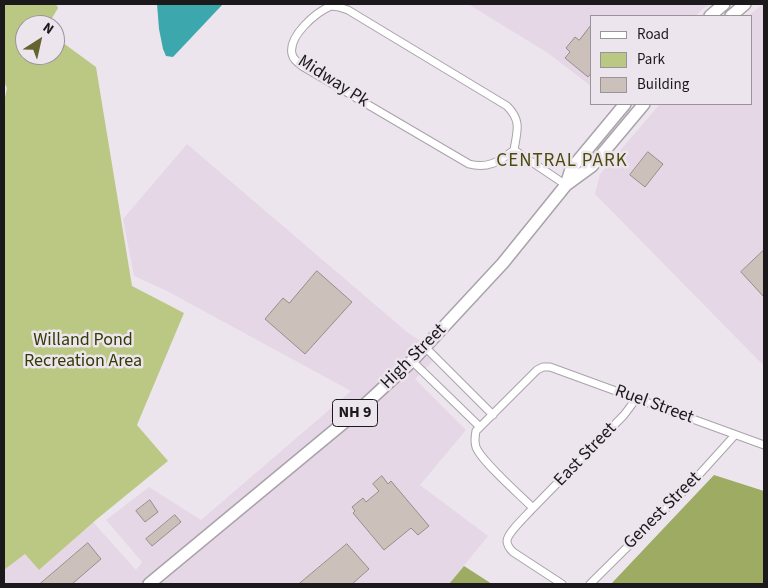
<!DOCTYPE html>
<style>
body{margin:0}
#map{position:relative;width:768px;height:588px;overflow:hidden;background:#ede5ee;font-family:"Source Sans 3",sans-serif}
canvas{display:block}
.frame{position:absolute;inset:0;border:5px solid #1c191c;pointer-events:none}
.legend{position:absolute;left:590px;top:15px;width:162px;height:90px;box-sizing:border-box;background:#ede5ee;border:1px solid #99939a;margin:0;padding:6px 9px;list-style:none;font-size:15px;color:#1c191c}
.legend li{display:flex;align-items:center;gap:10px;height:25px}
.legend b{width:25px;border:1px solid #99939a}
.north{position:absolute;left:15px;top:15px;width:50px;height:50px;box-sizing:border-box;background:#ede5ee;border:1px solid #99939a;border-radius:50%;rotate:35deg;font-size:14px;font-weight:700;line-height:20px;text-align:center;color:#1c191c}
.north::after{content:'';display:block;margin:auto;width:18px;height:22px;background:#656431;clip-path:polygon(50% 0,100% 100%,50% 72%,0 100%)}
</style>
<div id="map">
<canvas width="768" height="588"></canvas>
<div class="frame"></div>
<ul class="legend">
<li><b style="height:6px;background:#fff"></b>Road</li>
<li><b style="height:14px;background:#bbc884"></b>Park</li>
<li><b style="height:14px;background:#cbc1ba"></b>Building</li>
</ul>
<div class="north">N</div>
</div>
<script>
const g = document.querySelector('canvas').getContext('2d');
g.lineJoin = 'round';
function paint(path, color) { g.fillStyle = color; g.fill(path, 'evenodd'); }
function strokePath(path, color, width, dash) { g.strokeStyle = color; g.lineWidth = width; g.lineCap = dash ? 'butt' : 'round'; g.setLineDash(dash || []); g.stroke(path); }
function drawText(font, color, halo, rows, align = 'center') {
  g.font = font + ' "Source Sans 3",sans-serif'; g.lineWidth = 5; g.setLineDash([]); g.textBaseline = 'middle'; g.strokeStyle = halo; g.fillStyle = color; for (const [text, x, y, turn = 0] of rows) {
    g.save(); g.translate(x, y); g.rotate((+turn || 0) * Math.PI / 180); g.textAlign = isNaN(turn) ? turn : align; if (halo) g.strokeText(text, 0, 0); g.fillText(text, 0, 0); g.restore();
  }
}
paint(new Path2D(`
 M468 4H709L695 16H592V87L548 53Z
 M763 4H764V366L595 194 600 174 660 104H752V16H748Z
 M187 144 407 332 440 354 415 379 466 430 420 485 488 536 449 584H4V570L25 554 39 570 93 522 136 570 142 562 106 520 149 487 201 520 351 391 165 290 134 276 123 219Z`), '#e5d7e6');
paint(new Path2D(`
 M4 4H56L58 8 48 25H25V55H55V37L96 67 132 286 184 313 137 425 168 461 97 519 39 570 25 554 4 570V102L7 88 4 82Z`), '#bbc884');
paint(new Path2D(`
 M714 475 764 491V584H611Z
 M464 566 492 584H449Z`), '#9eab63');
paint(new Path2D(`
 M157 4H223L173 57 166 56 163 49 159 29Z`), '#3ca8ad');
const building = new Path2D(`
 M592 24V72L588 77 565 58 570 52 566 48 575 37 579 40Z
 M648 152 663 164 645 187 630 175Z
 M764 250V297L741 272Z
 M317 271 352 302 305 354 265 319 283 298 289 303Z
 M382 476 388 484 391 481 429 526 418 535 411 528 384 550 353 513 355 511 352 507 363 498 366 502 379 491 373 484Z
 M150 500 158 512 145 522 136 511Z
 M175 515 181 522 152 546 146 539Z
 M88 543 101 559 72 584H40Z
 M347 544 369 569 352 584H299Z`);
paint(building, '#cbc1ba');
strokePath(building, '#988e88', 1);
const street = new Path2D(`
 M331 6 339 7 348 10 507 106C522 121 517 131 514 150 499 162 487 169 469 164L302 66C297 62 293 59 292 54 288 36 316 12 331 6Z
 M514 150 566 185
 M426 348 493 415
 M412 361 480 427
 M533 508 624 415 636 399
 M562 584 513 552C510 549 507 545 507 541 507 533 527 515 533 508 521 496 481 461 476 447 474 441 475 437 476 431L537 370 543 367H550L764 445
 M590 584 687 488 735 435`);
const primary = new Path2D(`
 M710 16 724 4
 M731 16 745 4
 M566 185 571 169 625 104
 M149 584 359 410 412 361 503 263 566 185 592 166 644 104`);
strokePath(street, '#aaa2aa', 9);
strokePath(primary, '#aaa2aa', 14);
strokePath(street, '#fff', 7);
strokePath(primary, '#fff', 11);
for (const [x, y, w] of [
 [355,413,45]
]) { const box = new Path2D(); box.roundRect(x - w / 2, y - 13.5, w, 27, 4); g.fillStyle = '#ede5ee'; g.fill(box); strokePath(box, '#1c191c', 1); }
drawText('bold 16px', '#1c191c', null, [
 ["NH 9",355,413]
]);
drawText('18px', '#1c191c', '#ede5ee', [
 ["Midway Pk",333,82,33],
 ["High Street",414,357,-45],
 ["Ruel Street",654,405,20],
 ["East Street",586,455,-46],
 ["Genest Street",663,511,-45]
]);
drawText('18px', '#343c02', '#ede5ee', [
 ["Willand Pond",83,341],
 ["Recreation Area",83,362]
]);
g.letterSpacing = '1px';
drawText('19px', '#4d4b0b', '#ede5ee', [
 ["CENTRAL PARK",562,162]
]);
g.letterSpacing = '0px';
</script>
